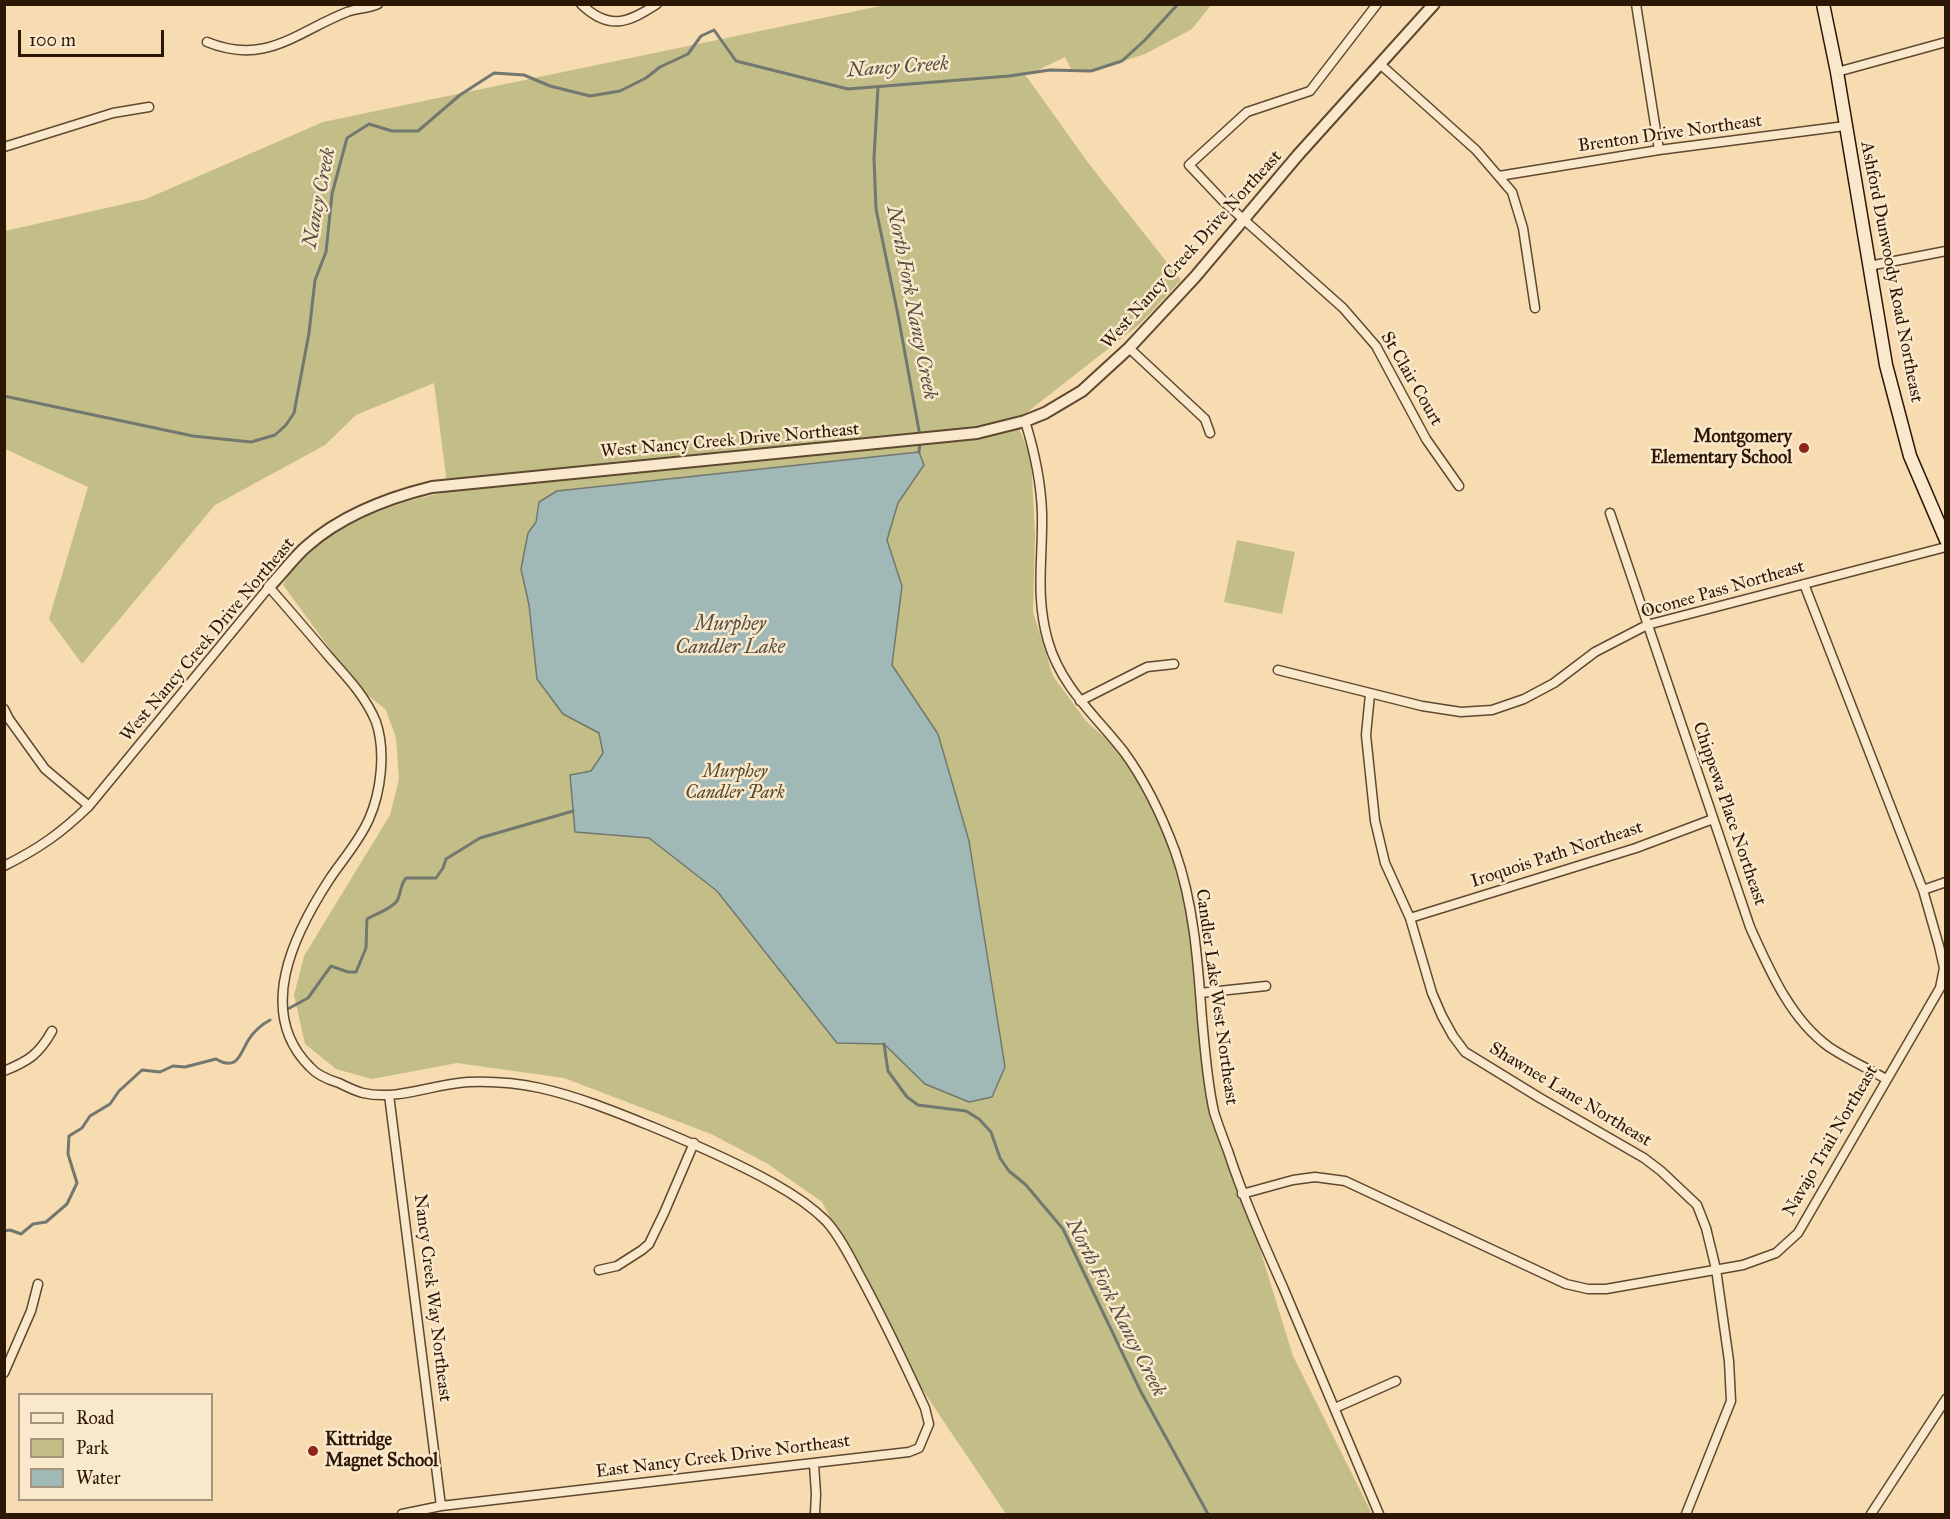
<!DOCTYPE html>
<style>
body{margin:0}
#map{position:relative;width:1950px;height:1519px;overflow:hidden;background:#f7dbb1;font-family:"IM FELL Great Primer",serif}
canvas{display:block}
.frame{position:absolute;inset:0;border:6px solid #2b1704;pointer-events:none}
.legend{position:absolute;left:18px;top:1393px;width:195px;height:108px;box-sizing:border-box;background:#fae8cc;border:2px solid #a7947c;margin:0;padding:8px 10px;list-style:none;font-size:18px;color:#2b1704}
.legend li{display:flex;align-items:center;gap:12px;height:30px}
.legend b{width:30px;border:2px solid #a7947c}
.scale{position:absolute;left:18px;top:30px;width:146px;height:27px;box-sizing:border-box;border:3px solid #2b1704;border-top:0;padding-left:8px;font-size:18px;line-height:21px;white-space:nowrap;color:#2b1704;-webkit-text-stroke:4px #fae8cc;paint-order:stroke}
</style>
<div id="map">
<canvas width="1950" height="1519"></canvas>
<div class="frame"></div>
<ul class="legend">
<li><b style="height:8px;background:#fae8cc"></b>Road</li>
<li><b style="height:16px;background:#c3be87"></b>Park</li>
<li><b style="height:16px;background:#a1b9b6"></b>Water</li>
</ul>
<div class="scale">100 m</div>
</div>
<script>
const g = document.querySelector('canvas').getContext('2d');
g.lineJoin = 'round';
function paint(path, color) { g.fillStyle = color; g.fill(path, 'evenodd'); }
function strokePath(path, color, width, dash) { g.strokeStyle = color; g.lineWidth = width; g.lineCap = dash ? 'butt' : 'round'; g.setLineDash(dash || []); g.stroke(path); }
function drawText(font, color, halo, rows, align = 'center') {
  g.font = font + ' "IM FELL Great Primer",serif'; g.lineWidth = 5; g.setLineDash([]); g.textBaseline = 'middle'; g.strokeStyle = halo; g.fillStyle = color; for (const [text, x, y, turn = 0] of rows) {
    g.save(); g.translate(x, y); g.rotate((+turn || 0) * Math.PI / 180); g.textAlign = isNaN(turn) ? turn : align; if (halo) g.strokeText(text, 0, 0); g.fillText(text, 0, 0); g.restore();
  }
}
paint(new Path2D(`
 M885 5H1211L1192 29 1145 54 1090 72 1072 71 1065 57 1038 70 1024 73 1089 164 1181 280 1141 323 1016 421 1031 458 1035 535 1033 612 1053 676 1086 721 1135 765 1173 848 1185 902 1202 1037 1226 1139 1293 1356 1372 1514H1006L920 1386 822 1202 768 1164 711 1134 564 1078 457 1063 372 1079 336 1069 305 1044 294 995 304 956 390 815 399 779 396 738 386 710 358 687 283 585C312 531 391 502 448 492L434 383 356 415 325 445 215 505 82 664 49 619 88 487 5 449V231L146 199 323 122Z
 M1237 540 1295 552 1282 614 1224 602Z`), '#c3be87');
const water = new Path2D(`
 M919 452 924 465 898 503 887 540 902 586 892 665 938 734 969 841 1005 1067 992 1097 969 1102 925 1084 884 1044 837 1043 717 891 649 838 575 832 570 775 591 771 603 753 599 733 563 714 537 679 529 605 521 569 528 533 536 522 539 502 557 491Z`);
paint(water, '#a1b9b6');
strokePath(water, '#72786f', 1.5);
strokePath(new Path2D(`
 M878 87 874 158 876 209 898 315 920 436
 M4 396 193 436 251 442 275 435 286 425 294 413 309 333 315 280 326 252 332 194 347 138 369 124 392 131H418L460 95 494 73 524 75 550 86 590 96 620 91 646 78 660 67 688 54 701 36 714 30 736 61 848 89 1009 76 1050 70 1091 71 1122 61 1145 40 1178 4
 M919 452 920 443
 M286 1010 308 998 331 966 348 972H356L366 948 367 919C376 914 391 909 397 901 401 894 400 885 406 878H436L443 868 446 859 480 838 573 811
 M884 1044 888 1071 907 1097 918 1105 966 1111 979 1119 991 1132 1000 1158 1009 1171 1026 1185 1063 1229 1141 1392 1208 1514
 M4 1231 10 1230 21 1234 33 1224 46 1222 67 1204 77 1183 68 1154 69 1136 82 1128 90 1116 110 1104 119 1091 142 1070 160 1072 173 1066 185 1067 216 1059C238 1072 240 1053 249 1039 255 1030 261 1025 270 1020`), '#72786f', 3);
const minor = new Path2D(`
 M581 4C609 31 628 23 657 4
 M1377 4 1310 91 1247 112 1189 165 1223 201 1343 308 1376 346 1426 439 1459 486
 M1636 4 1659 150
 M207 42C266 66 296 32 347 12 357 8 368 9 378 4
 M1380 64 1476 150 1512 192 1523 228 1535 308
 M1837 72 1946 42
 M4 147 113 113 149 107
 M1499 176 1659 150 1845 126
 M1869 266 1946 251
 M1129 348 1205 419 1210 433
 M1025 421C1034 450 1041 482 1042 513 1043 559 1035 596 1048 641 1061 687 1096 716 1124 752 1146 782 1162 816 1175 851 1194 904 1198 963 1202 1019 1205 1050 1207 1081 1214 1112 1218 1125 1223 1138 1228 1151 1243 1197 1263 1242 1283 1287 1315 1363 1347 1438 1379 1514
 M1610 513 1750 927C1769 969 1790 1019 1829 1047 1847 1059 1867 1068 1886 1079
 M1278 670 1422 706 1461 712 1492 710 1524 699 1554 683 1595 652 1647 625 1946 547
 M1370 694 1366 735 1375 821 1385 863 1410 918 1432 993 1442 1016 1453 1036 1465 1052 1540 1098 1644 1158 1661 1171 1697 1205 1706 1228 1716 1269 1729 1361 1731 1401 1686 1514
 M1080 701 1147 667 1174 664
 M4 709 9 719 45 769 89 806
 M4 866C40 848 61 833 89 806L269 587C290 611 310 634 330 658 347 677 366 697 376 722 386 751 381 792 369 819 359 842 342 860 329 880 294 934 255 1012 310 1067 317 1075 329 1080 339 1083 347 1087 355 1091 363 1093 398 1101 433 1084 468 1082 492 1081 517 1083 540 1088 580 1097 616 1112 653 1127 694 1144 734 1161 773 1183 791 1193 811 1206 826 1221 839 1235 849 1255 858 1272 882 1316 904 1362 925 1408L929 1424 919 1448 909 1452 441 1506 402 1514
 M1923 890 1946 882
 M1410 918 1636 848 1713 819
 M1200 993 1266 986
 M4 1071C29 1061 39 1054 52 1031
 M389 1095 441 1506
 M1242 1194 1293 1180 1315 1177 1345 1181 1566 1284 1588 1289H1606L1743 1265 1776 1253 1798 1233 1940 988 1944 968 1939 946 1923 890 1804 584
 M599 1270 617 1266 642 1250 649 1244 664 1213 694 1143
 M4 1373 31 1311 38 1284
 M1335 1408 1396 1381
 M814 1464 816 1494 815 1514
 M1871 1514 1946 1399`);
const tertiary = new Path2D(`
 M269 587C282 574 293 558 307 546 342 515 387 498 432 487L907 440 977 433 1025 421 1045 413 1082 391 1129 348 1195 277 1298 155 1434 4`);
const secondary = new Path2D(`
 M1823 4 1837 72 1886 365 1910 456 1946 540`);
strokePath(minor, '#5e482f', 11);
strokePath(tertiary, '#5e482f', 14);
strokePath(secondary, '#2b1704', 15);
strokePath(minor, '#fae8cc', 8);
strokePath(tertiary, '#fae8cc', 10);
strokePath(secondary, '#fae8cc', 12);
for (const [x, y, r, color] of [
 [1804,448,6,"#8f2418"],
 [313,1451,6,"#8f2418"]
]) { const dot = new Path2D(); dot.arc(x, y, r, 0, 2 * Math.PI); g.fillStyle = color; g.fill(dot); strokePath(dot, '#fae8cc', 2); }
drawText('18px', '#2b1704', '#fae8cc', [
 ["Brenton Drive Northeast",1670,134,-8],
 ["West Nancy Creek Drive Northeast",1192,250,-48],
 ["Ashford Dunwoody Road Northeast",1891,272,79],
 ["St Clair Court",1411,379,60],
 ["West Nancy Creek Drive Northeast",730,441,-5],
 ["Oconee Pass Northeast",1723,590,-16],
 ["West Nancy Creek Drive Northeast",208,640,-50],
 ["Chippewa Place Northeast",1729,814,71],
 ["Iroquois Path Northeast",1557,855,-18],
 ["Candler Lake West Northeast",1216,997,82],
 ["Shawnee Lane Northeast",1570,1095,31],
 ["Navajo Trail Northeast",1831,1141,-60],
 ["Nancy Creek Way Northeast",432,1298,83],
 ["East Nancy Creek Drive Northeast",723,1457,-7]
]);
drawText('bold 18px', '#2b1704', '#fae8cc', [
 ["Montgomery",1792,438],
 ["Elementary School",1792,459],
 ["Kittridge",325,1441,"left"],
 ["Magnet School",325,1462,"left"]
], 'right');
drawText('italic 18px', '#59492b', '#fae8cc', [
 ["Murphey",735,773],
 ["Candler Park",735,794]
]);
drawText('italic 20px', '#545042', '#fae8cc', [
 ["Nancy Creek",898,68,-4],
 ["Nancy Creek",320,198,-79],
 ["North Fork Nancy Creek",911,303,79],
 ["Murphey",730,625],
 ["Candler Lake",730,648],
 ["North Fork Nancy Creek",1115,1308,63]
]);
</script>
